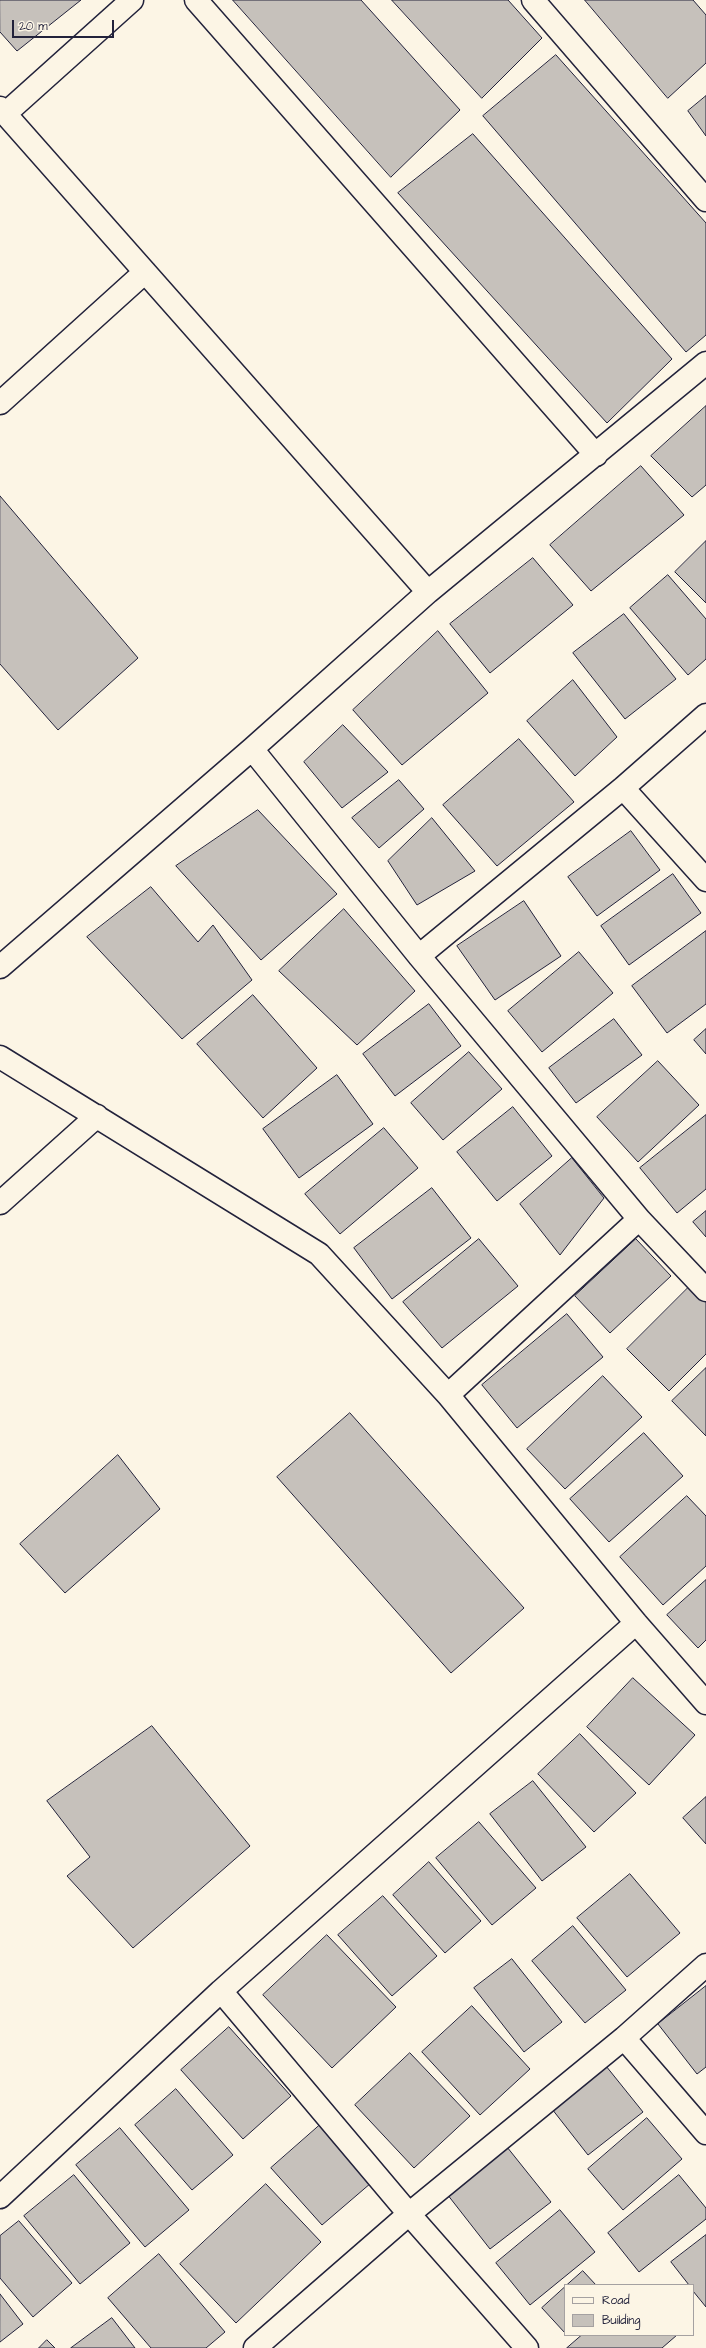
<!DOCTYPE html>
<style>
body{margin:0}
#map{position:relative;width:706px;height:2348px;overflow:hidden;background:#fcf5e5;font-family:"Architects Daughter",sans-serif}
canvas{display:block}
.legend{position:absolute;left:564px;top:2284px;width:130px;height:52px;box-sizing:border-box;background:#fcf5e5;border:1px solid #a5a1a1;margin:0;padding:5px 7px;list-style:none;font-size:12px;color:#22223b}
.legend li{display:flex;align-items:center;gap:8px;height:20px}
.legend b{width:20px;border:1px solid #a5a1a1}
.scale{position:absolute;left:12px;top:20px;width:102px;height:18px;box-sizing:border-box;border:2px solid #22223b;border-top:0;padding-left:5px;font-size:12px;line-height:14px;white-space:nowrap;color:#22223b;-webkit-text-stroke:3px #fcf5e5;paint-order:stroke}
</style>
<div id="map">
<canvas width="706" height="2348"></canvas>
<ul class="legend">
<li><b style="height:5px;background:#fcf5e5"></b>Road</li>
<li><b style="height:11px;background:#c6c1bb"></b>Building</li>
</ul>
<div class="scale">20 m</div>
</div>
<script>
const g = document.querySelector('canvas').getContext('2d');
g.lineJoin = 'round';
function paint(path, color) { g.fillStyle = color; g.fill(path, 'evenodd'); }
function strokePath(path, color, width, dash) { g.strokeStyle = color; g.lineWidth = width; g.lineCap = dash ? 'butt' : 'round'; g.setLineDash(dash || []); g.stroke(path); }
const building = new Path2D(`
 M0 0H81L17 51 0 32Z
 M233 0H361L460 110 391 177Z
 M392 0H508L542 38 482 98Z
 M585 0H693L706 15V63L668 98Z
 M556 55 706 223V335L686 352 483 116Z
 M706 96V136L688 111Z
 M473 134 672 359 607 423 398 193Z
 M706 406V485L692 497 651 456Z
 M641 466 684 515 591 591 550 545Z
 M0 496 138 658 58 730 0 664Z
 M706 541V603L675 572Z
 M533 558 573 605 490 673 450 624Z
 M668 575 706 619V659L688 675 630 608Z
 M624 614 676 679 625 719 573 653Z
 M438 631 488 693 402 765 353 710Z
 M573 680 617 737 575 776 527 721Z
 M343 725 388 772 342 808 304 762Z
 M519 739 574 802 497 866 443 805Z
 M399 780 424 809 379 848 352 818Z
 M258 810 337 894 261 960 176 866Z
 M432 818 475 871 417 905 388 861Z
 M631 831 660 870 597 916 568 877Z
 M673 874 701 913 629 965 601 926Z
 M151 887 198 942 213 925 252 980 182 1039 87 937Z
 M524 901 561 956 495 1000 457 946Z
 M344 909 415 991 357 1045 279 971Z
 M706 931V1004L667 1033 632 986Z
 M579 952 613 993 542 1052 508 1011Z
 M253 995 317 1068 263 1118 197 1044Z
 M429 1004 461 1046 395 1096 363 1054Z
 M614 1019 642 1055 576 1103 549 1068Z
 M706 1029V1054L694 1040Z
 M469 1052 502 1089 443 1140 411 1103Z
 M658 1061 699 1105 638 1162 597 1117Z
 M337 1075 373 1124 299 1178 263 1129Z
 M513 1107 552 1156 497 1201 457 1152Z
 M706 1115V1189L677 1213 640 1168Z
 M384 1128 418 1168 340 1234 305 1194Z
 M572 1158 604 1198 560 1255 520 1204Z
 M432 1188 471 1238 392 1299 354 1248Z
 M706 1211V1237L693 1222Z
 M479 1239 518 1286 442 1348 403 1302Z
 M636 1239 671 1276 610 1333 575 1296Z
 M690 1286 706 1302V1354L669 1391 627 1349Z
 M567 1314 603 1357 517 1428 482 1385Z
 M706 1368V1436L672 1401Z
 M603 1376 642 1417 565 1489 527 1449Z
 M350 1413 524 1608 451 1673 277 1477Z
 M644 1433 683 1476 609 1542 570 1499Z
 M118 1455 160 1509 65 1593 20 1544Z
 M687 1496 706 1516V1566L663 1605 620 1557Z
 M706 1580V1640L698 1648 667 1615Z
 M633 1678 695 1735 649 1785 587 1727Z
 M152 1726 250 1846 133 1948 67 1876 90 1857 47 1801Z
 M580 1734 636 1793 594 1832 538 1774Z
 M533 1781 586 1847 542 1881 490 1814Z
 M706 1797V1844L683 1818Z
 M479 1822 536 1888 492 1925 436 1858Z
 M429 1862 481 1921 445 1953 393 1895Z
 M630 1874 680 1933 627 1977 577 1918Z
 M383 1896 437 1956 392 1996 338 1935Z
 M573 1926 626 1990 585 2023 532 1961Z
 M327 1935 396 2007 332 2068 263 1995Z
 M512 1959 562 2022 524 2052 474 1988Z
 M706 1986V2067L697 2074 658 2024Z
 M472 2006 530 2069 480 2115 422 2052Z
 M229 2027 291 2096 243 2139 181 2070Z
 M410 2053 470 2116 414 2168 355 2105Z
 M606 2066 643 2112 588 2155 552 2109Z
 M176 2089 233 2155 192 2190 135 2125Z
 M647 2118 682 2159 623 2210 588 2169Z
 M320 2125 371 2183 322 2225 271 2168Z
 M120 2128 189 2210 145 2247 76 2165Z
 M507 2147 551 2202 490 2249 447 2194Z
 M74 2175 130 2243 80 2284 24 2216Z
 M679 2175 706 2208V2219L639 2272 608 2233Z
 M266 2184 321 2242 236 2323 180 2264Z
 M560 2210 595 2252 530 2305 496 2263Z
 M19 2221 72 2283 33 2317 0 2278V2236Z
 M706 2235V2307L693 2291V2285H689L671 2262Z
 M159 2254 225 2332 206 2348H151L108 2298Z
 M583 2271 596 2285H567Z
 M565 2287V2333L542 2308Z
 M0 2294 23 2324 0 2342Z
 M112 2318 135 2348H71Z
 M582 2335H677L662 2348H567Z
 M47 2340 55 2348H39Z`);
paint(building, '#c6c1bb');
strokePath(building, '#22223b', 1);
const minor = new Path2D(`
 M196 0 596 455
 M533 0 706 200
 M0 108 428 592
 M5 114 132 0
 M0 403 145 272
 M252 749 419 956 639 1219 706 1290
 M623 788 706 880
 M419 956 623 788 706 715
 M0 967 252 749 428 592 706 363
 M0 1057 319 1254 448 1395 636 1623 706 1703
 M0 1203 97 1116
 M448 1395 639 1219
 M221 1991 409 2214 527 2348
 M624 2038 706 2133
 M0 2197 221 1991 636 1623
 M255 2348 409 2214 624 2038 706 1965`);
strokePath(minor, '#22223b', 25);
strokePath(minor, '#fcf5e5', 22);
</script>
